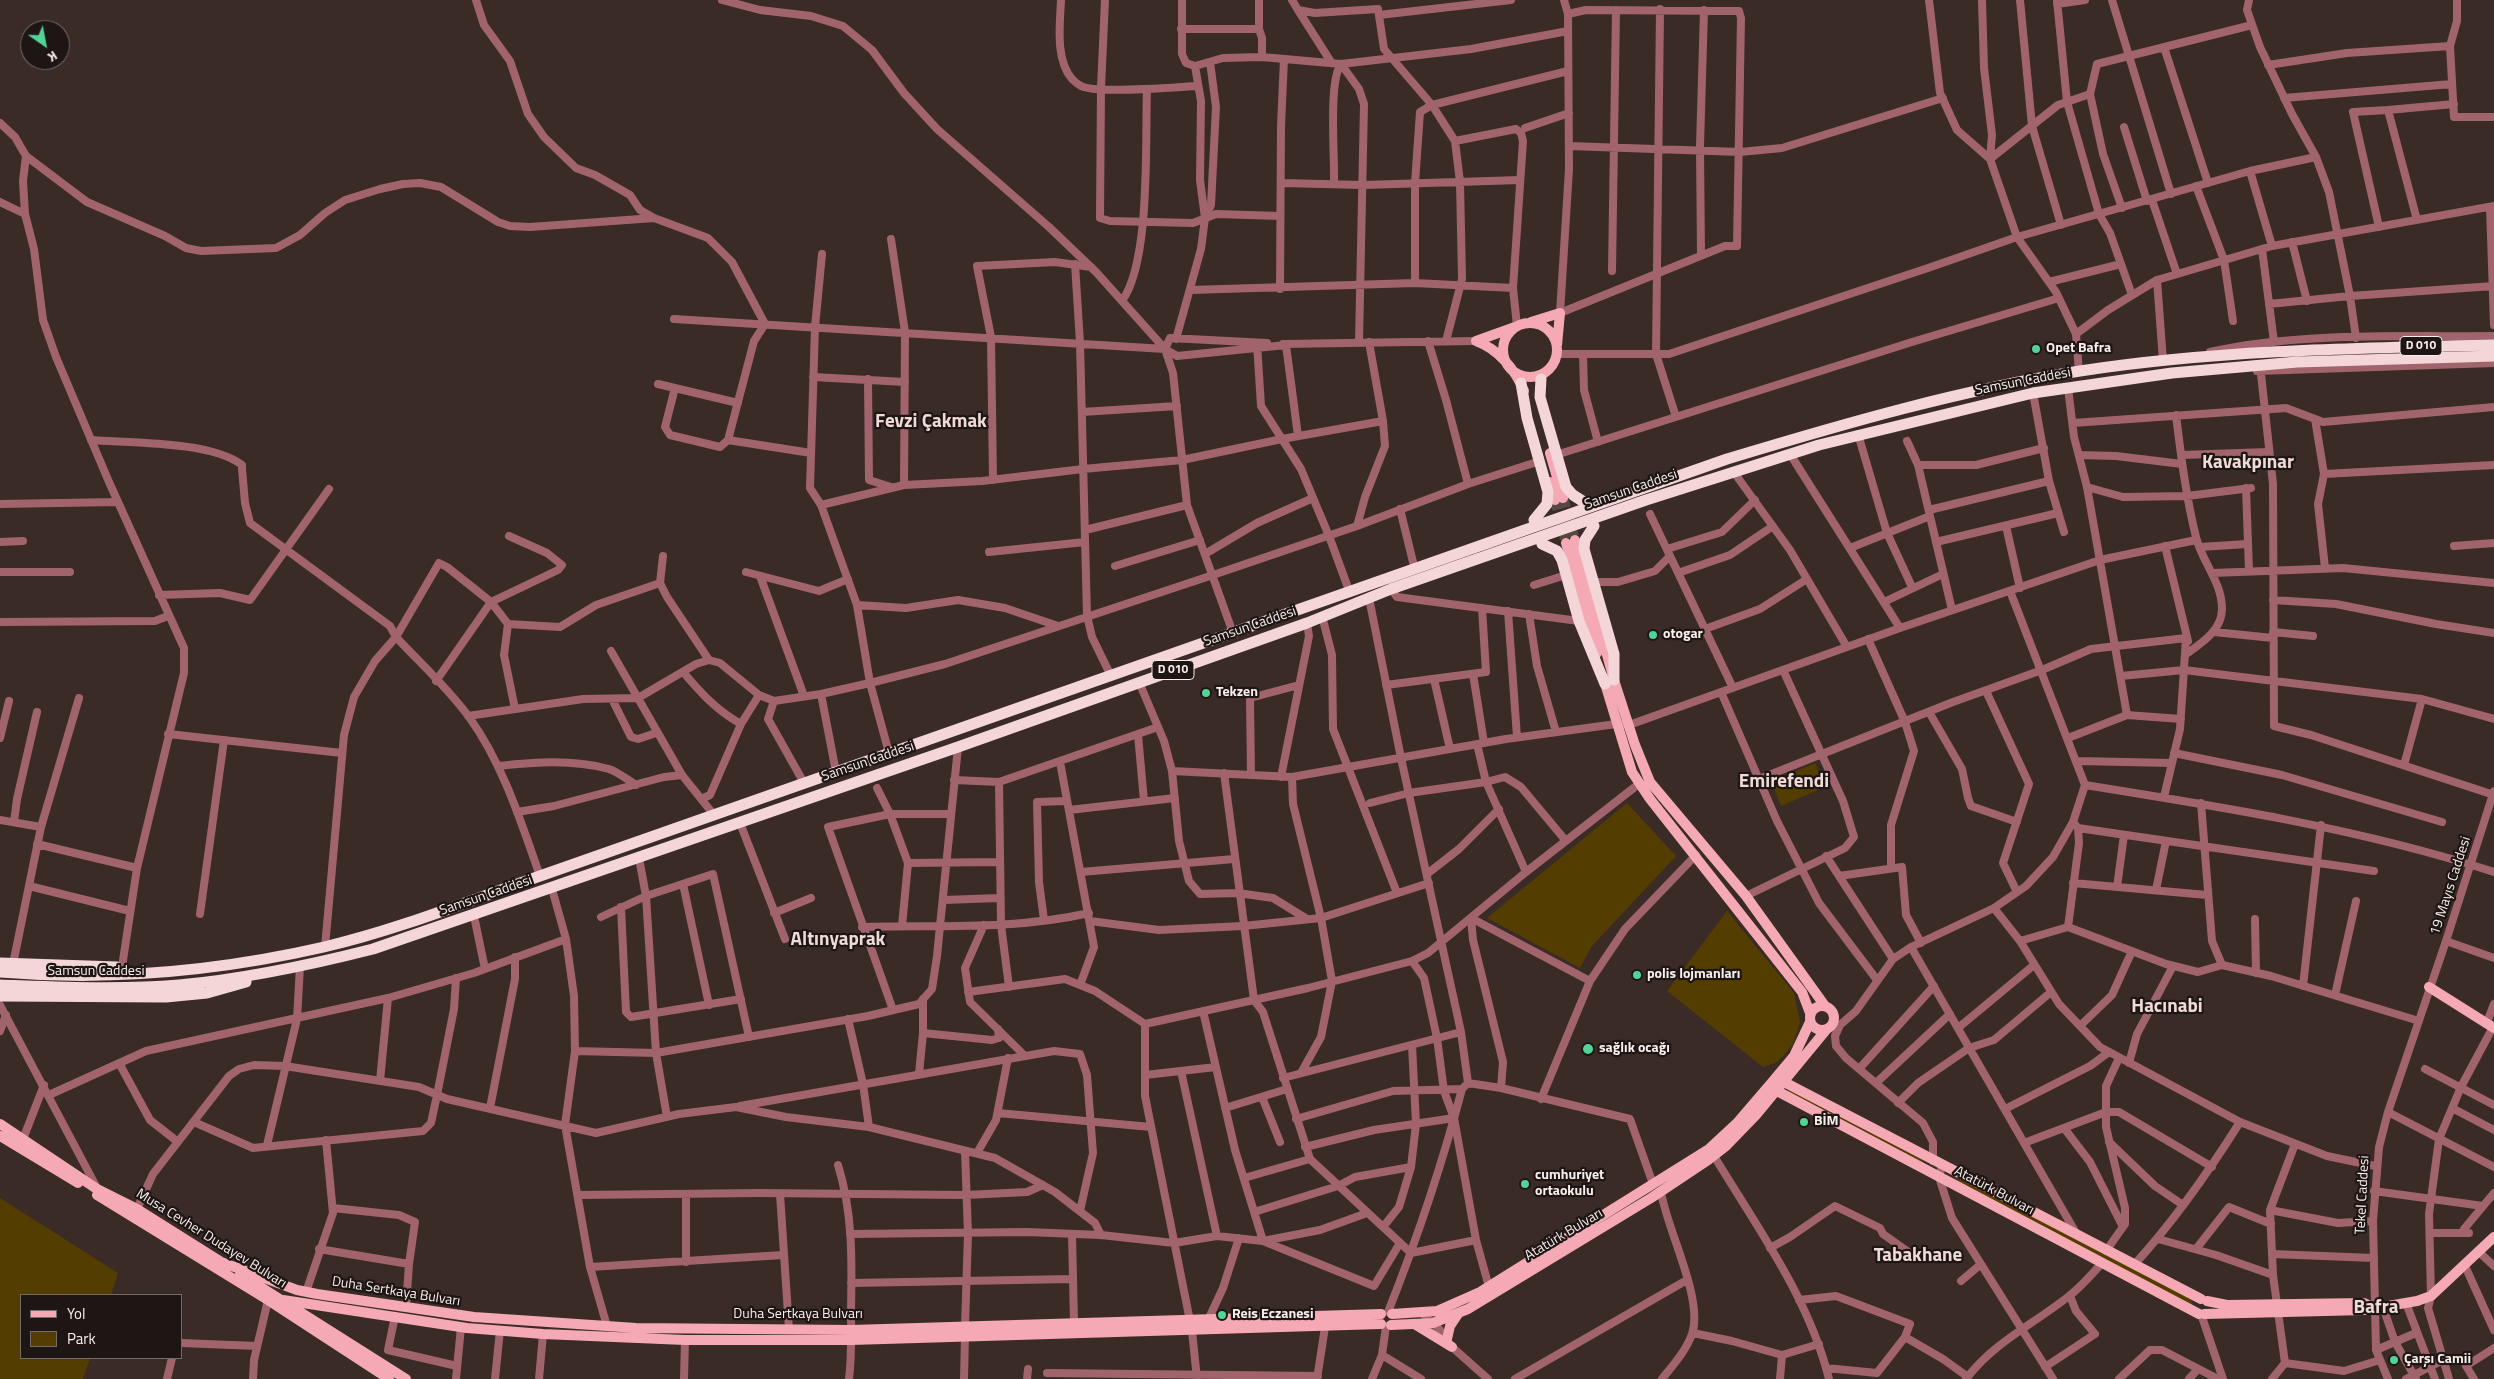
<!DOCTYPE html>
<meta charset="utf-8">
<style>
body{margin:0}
#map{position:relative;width:2494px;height:1379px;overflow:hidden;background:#3a2b27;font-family:"Titillium Web",sans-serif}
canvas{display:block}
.legend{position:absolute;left:20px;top:1294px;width:162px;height:65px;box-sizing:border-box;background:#1d1614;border:1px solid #756c6a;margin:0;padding:6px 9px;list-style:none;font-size:15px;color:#f8eeeb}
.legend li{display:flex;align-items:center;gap:10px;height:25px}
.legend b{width:25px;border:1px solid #756c6a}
.north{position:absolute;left:20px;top:20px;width:50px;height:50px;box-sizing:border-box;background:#1d1614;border:1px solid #756c6a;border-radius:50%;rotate:147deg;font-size:14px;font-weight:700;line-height:20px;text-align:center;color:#f8eeeb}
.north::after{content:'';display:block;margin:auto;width:18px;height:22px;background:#52d397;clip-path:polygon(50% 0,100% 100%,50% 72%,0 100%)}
</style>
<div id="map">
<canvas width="2494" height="1379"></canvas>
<ul class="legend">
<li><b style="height:6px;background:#f4a9b4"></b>Yol</li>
<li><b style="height:14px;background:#543d01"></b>Park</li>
</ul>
<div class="north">K</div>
</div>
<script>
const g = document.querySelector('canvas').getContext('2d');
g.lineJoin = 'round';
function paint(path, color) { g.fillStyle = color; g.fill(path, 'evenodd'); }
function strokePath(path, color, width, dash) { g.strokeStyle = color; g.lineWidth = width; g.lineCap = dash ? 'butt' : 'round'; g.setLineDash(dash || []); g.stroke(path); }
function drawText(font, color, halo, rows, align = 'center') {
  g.font = font + ' "Titillium Web",sans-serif'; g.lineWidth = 4.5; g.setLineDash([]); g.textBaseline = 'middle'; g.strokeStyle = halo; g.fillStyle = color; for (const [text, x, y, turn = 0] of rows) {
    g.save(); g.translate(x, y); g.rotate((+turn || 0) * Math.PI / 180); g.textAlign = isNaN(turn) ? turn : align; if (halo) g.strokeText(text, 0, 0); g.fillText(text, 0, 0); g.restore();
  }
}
paint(new Path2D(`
 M1815 763 1825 787 1781 806 1771 782Z
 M1627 803 1676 856 1592 946 1580 968 1487 918Z
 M1727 911 1794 993 1800 1022 1793 1044 1778 1062 1763 1067 1667 991Z
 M1789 1090 1923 1160 1922 1164 1787 1092Z
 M1960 1179 2193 1300 2191 1305 1957 1182Z
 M0 1198 118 1273 111 1295H21V1358H90L83 1379H0Z`), '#543d01');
strokePath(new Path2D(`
 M1563 498 1575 540
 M1555 500 1566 543`), '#564844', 10, [10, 5]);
strokePath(new Path2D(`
 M476 0 484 25 510 61 528 114 544 137 576 168 595 175 630 195 640 210 654 218 708 238 732 262 765 324 754 341 728 440 811 453
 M722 0 760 10 811 16 843 26 872 50 904 93 937 129 1049 227 1096 272 1165 349 1177 356 1286 345
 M1061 0C1060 24 1055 59 1072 79 1074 81 1079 85 1081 86 1096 94 1176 87 1197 86
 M1105 0 1101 88 1100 218 1110 221 1193 223 1216 214 1280 216
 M1182 0V54L1186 63 1195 66 1223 58 1262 57 1341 64 1471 49 1568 31
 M1259 0V29L1262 38V57
 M1292 0 1298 10 1315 13 1378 9 1384 49 1432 105 1455 141 1460 182 1462 279 1446 341
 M1564 0 1568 14 1569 169 1560 313 1725 246H1737L1741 18 1739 11 1586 10 1568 14
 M1929 0 1940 93 1957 130 1990 159 2017 237 2056 292 2076 334 2079 372
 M1982 0 1984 68 1992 135 1990 159
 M2020 0 2032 126 2061 225
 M2057 0 2067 102 2099 214 2110 233 2132 295
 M2112 0 2171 194
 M2249 0 2247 10 2260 47 2292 114 2316 157 2329 192 2350 296 2356 338
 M2057 4 2085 0
 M1660 9 1656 354 1676 417
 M1298 10 1331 62
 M1379 15 1511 0
 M1181 29H1259
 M2450 46 2457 21V0
 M2164 47 2208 183
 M2268 65 2347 53 2450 46 2454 117H2494
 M1195 66 1201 101 1200 180 1205 218
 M2284 98 2452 84
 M0 123 15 137 26 156 87 202 165 236 186 248 201 251 276 248 300 235 325 213 345 200 380 189 403 184 420 183 441 187 498 222 510 226 530 227 654 218
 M2124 127 2147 201
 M1525 128 1569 113
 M1455 141 1516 129 1521 133 1523 141 1513 288 1517 326
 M1569 146 1740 152 1782 148 1943 98
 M26 156 23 181 25 214 34 249 43 320 56 357 109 482 184 648V673L137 868 122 967
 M1990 159 2058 105 2090 94
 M2250 171 2272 246
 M1282 183 1363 185 1520 180
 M1334 184C1335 159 1328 81 1341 64L1359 89 1364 104 1359 343
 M2196 186 2224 260 2233 321
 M2152 200 2177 274
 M0 202 25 214
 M2490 207 2494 325
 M2122 208 2103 154 2090 94 2097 64 2252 25
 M2417 220 2388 110 2454 104
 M2379 227 2353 112 2388 110
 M891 239 905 332 904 485
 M2292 242 2307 301
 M2262 249 2274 342
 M822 254 815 327 810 488 821 505 857 605 870 683 889 753
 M1701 255 1700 146 1704 10
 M1075 264 1080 343 1087 616 1092 637 1111 676
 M1612 271 1616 10
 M2157 280 2163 361
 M2049 282 2121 264
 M1415 283V183L1420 112 1432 105 1568 71
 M1280 289 1281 126 1284 59
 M1190 290 1415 283 1513 288
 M1122 301C1151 261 1145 141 1147 89
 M2269 304 2350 296 2494 286
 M674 319 1165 349
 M2076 334 2108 310 2157 280 2272 246 2494 206
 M1176 339 1201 249 1205 218 1211 205 1216 107 1210 62
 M1428 341 1446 400 1468 484
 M1257 344 1261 406 1301 469 1329 536 1350 593
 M1283 344 1476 341
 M1286 345 1298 436
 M2210 352C2297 332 2404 337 2494 336
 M1557 354H1669L1928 268 2017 237 2250 171 2316 157
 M1583 354 1584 390 1598 442
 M2260 365 2273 484 2274 726 2311 735 2494 795
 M2257 371 2494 363
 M813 377 905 382
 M868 379 869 480 891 487
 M658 384 738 403
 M675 388 665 427 670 435 720 447 728 440
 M2068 388 2074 437 2087 487 2127 715
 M2033 393 2049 481 2064 532
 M1082 412 1177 406
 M2176 415C2181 456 2186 497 2196 537 2202 562 2222 582 2222 609 2222 631 2200 644 2185 655
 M2315 419 2324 474 2318 504 2325 568
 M2073 423 2286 408 2323 422 2494 407
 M1858 434 1887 533 1912 587
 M91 440C131 443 211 441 242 465V469L245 503 250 523 390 626 396 637 439 563 447 567 491 602 508 624 504 655 515 709
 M1907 441 1918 465 1952 610
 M1790 454 1900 628
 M1556 455 1912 342 2059 298
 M2079 455 2116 456 2182 464
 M2181 455 2269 452
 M1918 465H1976L2044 448
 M1733 471 1790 550 1847 647
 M2324 474 2494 465
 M993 480 991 337 977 266 1055 262 1091 267
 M2087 487 2123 497 2187 496 2251 488
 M2246 488 2249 571
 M0 504 117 502
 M821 505 904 485 982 481 1083 469 1182 460 1282 439 1383 421
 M1400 509 1413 562
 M1929 510 2049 481
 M1650 514 1733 688
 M1357 526 1365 497 1385 446 1383 421 1369 342
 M2006 526 2020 588
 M1085 530 1187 505
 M0 542 23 541
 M1936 542 2058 513
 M2165 546 2188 641
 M2454 546 2494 543
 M2200 547 2247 544
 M1850 548 1930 516
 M1667 549 1722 532 1755 500
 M989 552 1085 542
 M1205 554 1257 523 1313 498
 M663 556 660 583 667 597 709 660
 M1115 566 1200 540
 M0 572H70
 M746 572 819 591 848 579
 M1678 573 1730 555 1773 526
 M2213 573 2343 568 2494 583
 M760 576 804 696
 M1593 582H1618L1655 571 1670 556
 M1534 585 1566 575
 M1391 589 1397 597 1579 621
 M159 595 220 593 250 600 329 489
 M1369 598 1401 758 1461 1032 1468 1083
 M2273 600 2336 604 2436 624 2494 633
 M1884 602 1943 574
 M857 605 906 608 958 600 1005 608 1058 626
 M1508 611 1517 737
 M1529 614 1537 666 1556 732
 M1322 616 1332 655 1333 729 1397 893
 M0 622 155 621 168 616
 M508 624 560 627 596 605 660 583
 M1705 629 1760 609 1807 579
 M2214 632 2273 638
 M2273 632 2313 636
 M1233 633 1187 505 1173 373 1165 349 1170 338 1267 343
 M1868 639 1905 722 1914 751 1891 825V868
 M611 651 682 775 714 815
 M683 672C701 693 716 710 741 724
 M1473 674 1484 743
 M2121 676 2184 670 2422 699 2494 719
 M1434 679 1450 749
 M436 681 491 602 558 570 562 565 547 553 509 536
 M1139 682 1164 741 1172 771 1179 841 1189 881 1200 894 1238 893 1273 898 1307 919
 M1386 685 1486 672 1482 608
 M1986 691 2029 784 2003 863 2017 892
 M1721 692 1777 821 1819 903 1877 980
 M821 694 836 772
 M612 699 631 737 638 739 656 733
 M774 701 768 719 804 783
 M1929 712 1962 769 1968 798 1971 806 2017 822
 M468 716 583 699 638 698 696 664 709 660 720 663 759 695 774 701 821 694 870 683 945 664 1213 575 1357 526 1468 484 1540 461
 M168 734 342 753
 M1138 735 1144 801
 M0 738 9 701
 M2068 738 2127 715 2181 719
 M1477 744 1486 782 1505 777 1521 787 1566 841
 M2174 753 2282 775 2442 822
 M2078 761 2172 763
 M1060 762 1094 947 1080 985
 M2404 765 2422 699
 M498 766C535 762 572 759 609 769 618 772 628 780 636 785
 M1172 771 1292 777 1506 739 1616 724 1629 725 1900 628 2100 560 2196 540
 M1224 773 1254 1000 1263 1012 1310 1159 1411 1253 1476 1240
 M1251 775 1250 698 1299 685
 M1281 777 1309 636 1307 623
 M1292 777 1293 804 1321 918 1332 981 1321 1037 1301 1073
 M1759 779 1953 702 2042 670 2091 649 2186 638 2180 729 2164 797
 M954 780 999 782 1158 727
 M999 782 1001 925 1009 987
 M2085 785C2223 807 2361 829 2494 872
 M877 788 890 814 908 863 902 926
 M701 799 710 795 741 724 759 695
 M1370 803 1409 793 1486 782 1526 872
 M2201 803 2212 941 2222 965
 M1069 810 1175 798
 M517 812 554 806 664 777 682 775
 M0 820 41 827
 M14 822 17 799 37 712
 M2073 822 2078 828 2374 871
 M740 823 785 939
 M37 844 137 868
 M1826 856 1893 959
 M639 858 646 896 656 1053 667 1117
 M908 863 1000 862
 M1081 872 1234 859
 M1427 874 1459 849 1499 809
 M1839 876 1902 867 1906 915 1921 943
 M2073 883 2207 895
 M683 884 709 1005
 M29 886 130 911
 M2117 887 2124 835
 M552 889 566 939 574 996 575 1051 565 1125 590 1267 607 1326
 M2156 890 2166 841
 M1746 896 1845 848 1854 837 1843 801 1783 670
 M943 900 1000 898
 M621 907 626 1012 631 1017 741 999
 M1994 908 2020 941 2059 1004 2100 1047 2240 1122 2327 1156 2375 1166
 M774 913 811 898
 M200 914 224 740
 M474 916 485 969
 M601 917 646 896 713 874 749 1037
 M1471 918 1473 940 1503 1062 1501 1088
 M1471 918 1590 981
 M2255 919 2256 973
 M1044 920 1039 882 1037 802 1067 801
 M1090 921 1159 930 1243 926 1321 918 1429 883
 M984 925 965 968 970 1002 1025 1056
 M862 927C938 925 1015 930 1089 913
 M2068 927 2079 843 2078 828
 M2020 941 2068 927 2166 964 2198 972 2222 965 2271 976 2419 1021
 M2446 941 2494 958
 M325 947 344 735 354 697 375 661 396 637C420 663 448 688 469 717 503 764 521 822 540 876
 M1911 947 2076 1233
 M1412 961 1424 978 1437 1038 1444 1091 1454 1118 1476 1240 1489 1287
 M13 964 41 827 79 698
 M2303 986 2321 825
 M968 992 1065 979 1095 991 1145 1024V1096L1192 1331 1197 1379
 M2335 995 2356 901
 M0 1005 97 1188
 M893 1010 828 827 890 814H951
 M1203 1011 1235 1150 1263 1241 1374 1286 1400 1243
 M848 1019 863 1084 869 1127
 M2487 1022 2494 1004
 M1145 1024 1308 988 1412 961 1428 953 1526 872 1640 783
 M2080 1026 2112 995 2132 951
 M1958 1028 2034 965
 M0 1031 6 1015
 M923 1033 992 1040 999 1038 998 1029
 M575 1051 656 1053 868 1016 919 1004 932 989 937 956 958 747
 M119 1063 150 1120 178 1142
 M2129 1063 2137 1034 2173 966
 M1859 1069 1934 986
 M2425 1069 2494 1105
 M1181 1071 1217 1236
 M919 1074 923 1033V999
 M1145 1075 1216 1067
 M1283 1078 1461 1032
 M380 1081 388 998
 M1876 1083 1950 1014
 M49 1095 146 1051 388 998 474 973 566 939
 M1262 1097 1280 1142
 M1541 1099 1590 981 1625 929 1696 855
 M1898 1103 1918 1083 1969 1048 1994 1040 2051 992
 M740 1106 1054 1051 1080 1054 1087 1075 1093 1153 1080 1211
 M490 1108 515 979V957
 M1225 1108 1287 1089
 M2452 1108 2494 1130
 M2005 1109 2090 1066 2109 1052
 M2388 1112 2494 1167
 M998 1113 1151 1127
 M1296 1119 1393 1091 1462 1089
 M194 1122 253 1148 423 1131 431 1123 437 1095 454 1009 456 978
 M2064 1128 2090 1162 2123 1227
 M23 1139 44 1085
 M2109 1142 2155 1186 2183 1205
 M2024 1143 2106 1112H2119L2212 1167
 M267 1145 297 1019 300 966
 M1305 1147 1374 1130 1454 1118
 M977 1153 996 1120 1008 1058
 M1714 1156C1757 1227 1809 1298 1829 1379
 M1933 1161V1142L1923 1123 1846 1058 1836 1046 1835 1036 1840 1025 1856 1011 1893 959 1911 947 1994 908 2026 886 2053 857 2073 822 2085 785 2010 591
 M838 1165C853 1213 852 1260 851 1310 851 1333 852 1356 849 1379
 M1942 1166 1939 1177 1952 1218 2053 1379
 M1244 1178 1310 1159
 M2374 1191 2483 1206
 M1661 1192C1667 1230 1704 1299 1692 1334 1686 1351 1673 1365 1662 1379
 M780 1194 789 1329
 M578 1195 759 1193 966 1195 1027 1192 1043 1185
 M333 1208 399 1215 415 1222 409 1264 406 1307
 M137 1209 153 1174 229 1076 239 1069 254 1065 285 1066 419 1087 447 1099 596 1133 679 1114 736 1107 786 1117 869 1127 995 1158 1055 1192 1095 1223 1101 1235
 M2270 1210 2338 1223 2373 1221
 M1254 1212 1338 1186 1355 1177 1411 1167
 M1383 1227 1399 1207 1411 1167 1416 1124 1412 1045
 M2464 1229 2494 1193
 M2430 1233H2469
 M850 1234 1027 1232 1101 1235 1174 1243 1217 1236 1263 1241 1320 1230 1367 1213
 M1072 1234 1074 1323
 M2158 1239 2216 1255 2273 1275
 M1770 1248 1790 1237 1835 1206 1880 1228 1883 1234 1907 1251
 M319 1249 409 1264
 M2196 1249 2229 1207 2271 1224
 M2106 1251 2125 1224V1208L2106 1127V1086L2119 1058
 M2479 1252 2494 1266
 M2272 1254 2374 1258
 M686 1262V1194
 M2134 1265C2174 1221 2208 1173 2240 1122
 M2465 1266 2494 1330
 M590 1267 783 1255
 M1961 1281 1981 1264
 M851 1283 1072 1279
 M306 1292 333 1213 326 1140
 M1799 1300 1836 1296 1910 1324 1905 1337 1877 1373 1826 1368
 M2406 1303 2435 1379
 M2383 1307 2395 1342 2416 1379
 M1388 1312C1417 1239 1442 1165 1462 1089L1468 1083 1501 1088 1630 1119 1653 1184
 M1423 1314 1440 1330 1452 1347 1488 1379
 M2201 1314 2223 1379
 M395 1316 388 1350 457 1366
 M1208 1320 1223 1288 1239 1238
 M965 1326 968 1234 965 1151
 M1693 1333 1732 1341 1782 1355 1819 1344
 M1905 1337 1943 1359 1968 1377
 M181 1343 257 1346
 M2376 1350 2416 1333
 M1382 1355 1421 1379
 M2285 1363 2273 1275 2270 1210 2295 1144
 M2045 1367 2095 1334 2076 1311 2070 1296
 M1047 1373 1318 1376
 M167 1379 172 1358
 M253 1379 254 1360 268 1300
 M456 1379 461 1327
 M495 1379 500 1330
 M539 1379 543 1334
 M684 1379 685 1340
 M964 1379 965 1336
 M1027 1379 1028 1369
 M1317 1379 1325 1327
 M1372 1379 1382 1355 1386 1326
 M1515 1379 1687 1280
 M1780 1379 1782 1355
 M1966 1379C1994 1342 2034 1324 2069 1296 2081 1287 2092 1274 2102 1263
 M2119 1379 2150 1350H2162L2218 1379
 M2189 1379 2198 1369
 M2272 1379 2285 1363 2344 1371 2380 1360
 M2388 1379 2376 1350 2373 1221 2379 1147 2388 1112 2446 941 2494 791
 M2406 1379 2443 1360
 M2449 1379 2428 1308 2431 1296 2429 1214 2439 1139 2461 1087 2493 1027
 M2474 1379 2466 1366 2494 1348`), '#a1646d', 8);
strokePath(new Path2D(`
 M1531 322 1560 313 1557 345
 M1503 350a27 27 0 1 1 54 0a27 27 0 1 1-54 0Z
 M1476 341C1498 349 1515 369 1524 391
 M1476 341 1515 327
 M1550 453 1563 498
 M1550 482 1555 500
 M1575 540 1614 680 1635 745 1650 782 1746 896 1825 1006
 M1566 543 1597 653
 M1603 677 1632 772 1650 799 1802 992 1810 1013
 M2429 987 2494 1028
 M1810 1018a12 12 0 1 1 24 0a12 12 0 1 1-24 0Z
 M1810 1022 1794 1056 1773 1081 1777 1091 2199 1314
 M0 1124 97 1189 137 1209 226 1265
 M0 1136 78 1183
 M97 1195 268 1300 389 1379
 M221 1262 297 1290 317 1294 474 1317 636 1328 851 1330 1381 1314
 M240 1274 406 1379
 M268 1300H283L467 1328 543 1334 685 1340H851L1381 1324
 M2207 1301 2227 1305 2364 1303 2375 1308
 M1392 1314 1437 1311 1480 1292 1709 1149 1737 1123 1773 1081 1784 1082 2201 1299
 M2204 1314 2365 1310 2417 1301 2431 1296 2494 1237
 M1391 1325 1433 1323 1468 1309 1651 1198 1708 1160 1726 1146 1756 1115 1826 1030
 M1416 1325 1452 1347
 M1447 1339 1450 1326 1458 1314`), '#f4a9b4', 10);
strokePath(new Path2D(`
 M1541 379 1540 397 1566 487 1573 495 1584 502
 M1521 383 1527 418 1548 492 1547 504 1534 520
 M1594 526 1585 540 1584 549 1614 654V680
 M1542 544 1557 551 1562 560 1579 621 1605 684
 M0 963 117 967
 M0 972C107 981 219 971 324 947 397 930 469 901 540 876L1727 459C1843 424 1960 390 2080 371 2217 350 2355 348 2494 345
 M0 985C60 987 119 990 179 985 244 979 310 965 373 949L958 747 1307 623 1391 589 1646 500 1819 445 2033 393 2172 373 2297 362 2494 356
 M0 996 166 997 207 993 246 982`), '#f4d5d8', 11);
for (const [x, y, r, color] of [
 [2036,349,5,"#52d397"],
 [1653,635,5,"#52d397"],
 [1206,693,5,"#52d397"],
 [1637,975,5,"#52d397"],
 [1588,1049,6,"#52d397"],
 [1804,1122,5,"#52d397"],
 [1525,1184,5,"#52d397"],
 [1222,1315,5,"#52d397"],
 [2394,1360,5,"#52d397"]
]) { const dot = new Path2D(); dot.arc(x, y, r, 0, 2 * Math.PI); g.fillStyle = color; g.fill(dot); strokePath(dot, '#1d1614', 2); }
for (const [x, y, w] of [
 [2421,346,42],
 [1173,670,42]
]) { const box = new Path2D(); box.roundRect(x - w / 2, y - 9.5, w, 19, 4); g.fillStyle = '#1d1614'; g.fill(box); strokePath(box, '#f8eeeb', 1); }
drawText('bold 12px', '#f8eeeb', null, [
 ["D 010",2421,346],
 ["D 010",1173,670]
]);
drawText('bold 14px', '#f8eeeb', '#1d1614', [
 ["Opet Bafra",2046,349],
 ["otogar",1663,635],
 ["Tekzen",1216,693],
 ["polis lojmanları",1647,975],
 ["sağlık ocağı",1599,1049],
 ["BİM",1814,1122],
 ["cumhuriyet",1535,1176],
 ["ortaokulu",1535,1192],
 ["Reis Eczanesi",1232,1315],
 ["Çarşı Camii",2404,1360]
], 'left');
drawText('14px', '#f8eeeb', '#1d1614', [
 ["Samsun Caddesi",2023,382,-11],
 ["Samsun Caddesi",1631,490,-19],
 ["Samsun Caddesi",1250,627,-19],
 ["Samsun Caddesi",868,762,-19],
 ["19 Mayıs Caddesi",2451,886,-72],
 ["Samsun Caddesi",486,896,-19],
 ["Samsun Caddesi",96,972],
 ["Atatürk Bulvarı",1994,1191,28],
 ["Tekel Caddesi",2363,1195,-87],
 ["Atatürk Bulvarı",1564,1235,-31],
 ["Musa Cevher Dudayev Bulvarı",211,1239,32],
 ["Duha Sertkaya Bulvarı",396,1292,9],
 ["Duha Sertkaya Bulvarı",798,1315]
]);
drawText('bold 19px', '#efdad5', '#1d1614', [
 ["Fevzi Çakmak",931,422],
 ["Kavakpınar",2248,463],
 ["Emirefendi",1784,782],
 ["Altınyaprak",838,940],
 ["Hacınabi",2167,1007],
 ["Tabakhane",1918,1256],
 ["Bafra",2376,1308]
]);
</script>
